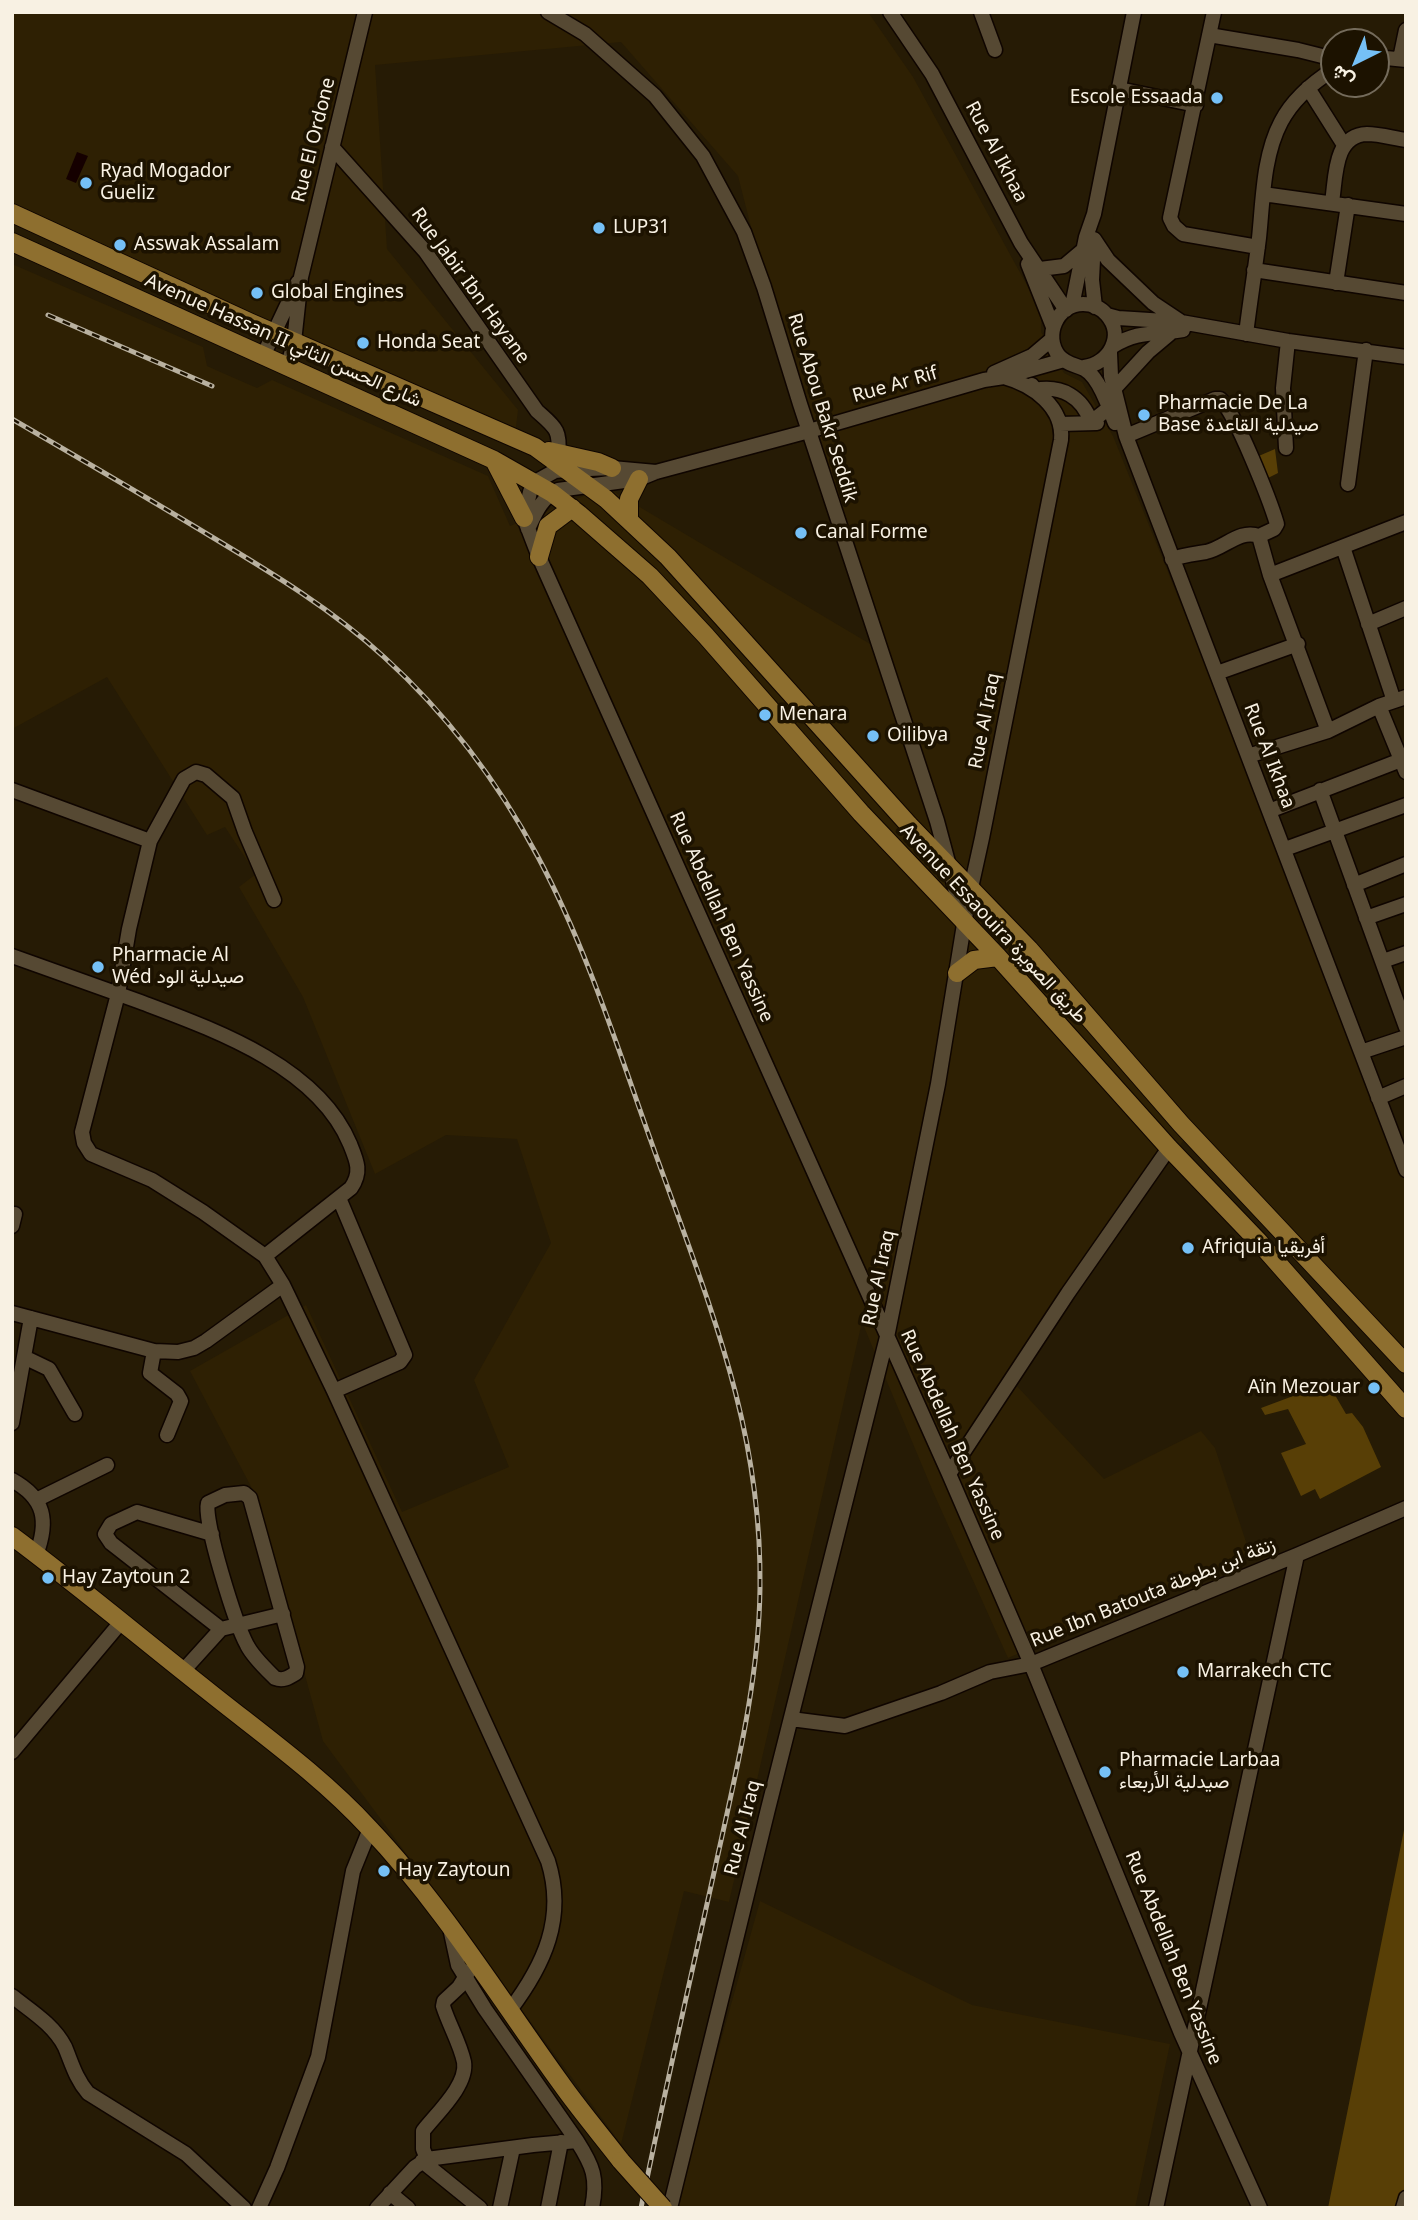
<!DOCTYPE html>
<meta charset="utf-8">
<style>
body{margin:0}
#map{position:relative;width:1418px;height:2220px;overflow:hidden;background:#261b05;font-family:"Noto Sans",Vazirmatn,sans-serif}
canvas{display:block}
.frame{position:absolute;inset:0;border:14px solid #f8f1e3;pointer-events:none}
.north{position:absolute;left:1320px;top:28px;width:70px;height:70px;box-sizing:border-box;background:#1c1200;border:2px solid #746b5b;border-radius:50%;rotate:223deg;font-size:19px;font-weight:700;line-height:28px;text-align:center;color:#f8f1e3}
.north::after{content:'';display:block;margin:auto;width:24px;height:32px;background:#75c0f6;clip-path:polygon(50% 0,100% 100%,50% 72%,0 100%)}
</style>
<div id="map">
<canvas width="1418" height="2220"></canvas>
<div class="frame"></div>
<div class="north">ش</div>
</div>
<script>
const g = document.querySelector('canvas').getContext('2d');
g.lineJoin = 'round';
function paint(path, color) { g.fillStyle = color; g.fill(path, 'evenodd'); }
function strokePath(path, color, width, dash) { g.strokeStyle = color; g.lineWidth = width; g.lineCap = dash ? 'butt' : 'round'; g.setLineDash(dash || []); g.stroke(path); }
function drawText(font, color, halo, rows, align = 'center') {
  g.font = font + ' "Noto Sans",Vazirmatn,sans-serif'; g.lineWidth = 7; g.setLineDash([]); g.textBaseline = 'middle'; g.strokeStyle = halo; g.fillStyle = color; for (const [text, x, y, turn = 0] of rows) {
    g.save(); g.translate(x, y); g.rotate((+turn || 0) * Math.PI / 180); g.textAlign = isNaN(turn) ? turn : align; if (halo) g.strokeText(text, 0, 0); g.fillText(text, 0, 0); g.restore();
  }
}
paint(new Path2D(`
 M12 12H868L913 77 1041 311V332L1064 373 1082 382 1113 436 1406 1162V1360L1190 1131 1013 1382 1104 1479 1201 1431 1215 1448 1250 1554 1008 1658 934 1494 862 1322 729 1902 684 1891 621 2144 323 1741 256 1496 190 1371 306 1305 402 1512 509 1467 474 1380 551 1243 517 1139 446 1135 375 1174 303 997 239 887 256 874 225 827 207 835 107 677 12 729V264L203 347 207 366 218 371 257 388 272 380 488 476 510 526 606 487 887 654 775 321 738 176 621 42 375 65 387 249 518 410 514 444 12 217Z
 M760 1901 972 2005 1170 2044 1135 2208H677L675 2205Z`), '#2e2003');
paint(new Path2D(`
 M1275 449 1278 473 1264 480 1254 458Z
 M1328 1383 1346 1414 1352 1413 1363 1427 1381 1467 1320 1499 1315 1489 1301 1496 1281 1453 1306 1444 1288 1409 1265 1415 1261 1408Z
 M1406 1820V2191L1402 2208H1328Z`), '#583f06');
paint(new Path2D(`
 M77 152 88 156 76 183 66 179Z`), '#150000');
const minor = new Path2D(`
 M548 12 585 34 655 96 703 156 744 232 764 287 800 404 937 821 963 918
 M890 12 932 74 1021 243 1066 310
 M981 12 995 50
 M1214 12 1170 218 1174 226 1183 234 1258 247
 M1209 35 1298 50 1334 59
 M1376 57 1406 60
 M1400 59 1406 30
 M1308 88 1344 145
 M1119 89 1196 105
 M332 147 425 251 537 411C555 427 561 430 558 455
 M1263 194 1406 214
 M1332 202C1336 179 1333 135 1367 134 1379 134 1393 138 1406 140
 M1094 239 1108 260 1153 303 1180 321
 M1094 240 1092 280 1095 307
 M1028 264 1053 327
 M1040 269 1064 266 1083 250
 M1254 270 1406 293
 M1336 283 1348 205
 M1072 306 1086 237 1094 214 1134 12
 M1107 315 1118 318 1181 322 1288 341 1406 357
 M1246 334C1250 302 1255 270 1259 238 1263 200 1263 156 1281 122 1293 99 1312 83 1334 69
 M1113 346C1139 330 1155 335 1183 330
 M1110 353 1111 376 1126 436 1406 1170
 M264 354 298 282
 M288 366 294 342 301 277 365 12
 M1084 367C1109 364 1125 336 1107 315 1101 308 1092 304 1083 304 1057 304 1043 336 1059 356 1071 369 1082 362 1094 378 1104 391 1109 408 1115 423
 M994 373 1032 356 1052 339
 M1032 385 1035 390C1062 385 1082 397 1091 422L1109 408
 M1114 389 1148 352 1173 331
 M1060 424 1097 423
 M1126 436 1215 399H1220C1236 413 1270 501 1277 524L1274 529 1259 536C1239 529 1225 548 1206 552 1194 554 1183 555 1172 559
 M1286 448 1283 388 1288 341
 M656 472 612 468 566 470 555 471 535 482 530 492 524 518 539 557 949 1474 1031 1664 1181 2033 1260 2208
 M1348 484 1366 350
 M528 529C535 514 541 498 558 490L639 479 656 472 809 431 984 380 1004 377 1064 360
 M1259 536 1270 575 1328 731
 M1343 547 1394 701
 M1270 575 1406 522
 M1368 624 1406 608
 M1217 673 1298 644
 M1379 706 1406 772
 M1248 756 1328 731 1379 706 1406 697
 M12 790 150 841 129 929 118 994 82 1132 84 1143 91 1154 152 1180 203 1212 265 1256 283 1285 334 1391 548 1861C566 1918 544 1965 510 2010
 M1320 790 1406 1027
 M1269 811 1401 760
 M150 841 184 779 196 772 206 775 233 798 245 832 274 900
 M1285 849 1406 805
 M1354 885 1406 864
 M1366 918 1406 904
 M12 956C54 971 96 986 138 1001 212 1029 317 1065 350 1144 357 1161 362 1172 351 1188L265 1256
 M1383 961 1406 953
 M1361 1052 1406 1037
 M1378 1098 1406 1086
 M12 1226 15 1214
 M12 1313 154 1351 178 1352 194 1348 206 1341 283 1285
 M154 1351 150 1373 177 1394 181 1401 167 1435
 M24 1357 49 1369 75 1414
 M334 1391 400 1362 405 1355 339 1198
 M12 1423 31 1318
 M949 1474 1068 1293 1169 1148
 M12 1480C45 1498 49 1521 36 1555
 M244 1493 250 1498 297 1667 296 1673C288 1678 283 1681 275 1678 265 1668 253 1657 247 1645 236 1625 203 1521 208 1503L225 1495Z
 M36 1500 107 1465
 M212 1534 137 1512 111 1524 105 1534 111 1543 221 1629
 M183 1671 221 1629 283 1614
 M791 1719 845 1726 941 1693 990 1672 1031 1664 1297 1555 1406 1508
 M12 1752 122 1621
 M450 1928 458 1965 485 2009 577 2141
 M12 1996C31 2011 54 2025 65 2047 72 2064 76 2079 88 2093L186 2154 244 2208
 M427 2159 423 2149V2131C436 2114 468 2085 464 2062 460 2043 449 2025 443 2006L444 2001 459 1987 469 1971
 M422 2161 480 2208
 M390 2193 408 2208
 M671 2204 768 1809 887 1337 938 1084 967 906 982 838 1061 440C1064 407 1033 385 1004 377
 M259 2208 277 2168 318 2057 353 1871 370 1829
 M377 2208 415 2167 427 2159 533 2145 577 2141C593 2166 598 2178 592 2208
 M500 2208 513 2148
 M548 2208 561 2142
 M1156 2208 1297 1555
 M1403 2208 1406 2198`);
const major = new Path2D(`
 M12 213 249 322 535 447 606 499 668 557 909 825 1029 949 1181 1124 1406 1364
 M12 242 494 460 552 493 579 514 650 576 706 636 861 813 998 957 1169 1148 1259 1242 1406 1409
 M549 451 598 462 612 468
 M494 460 524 518
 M629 519V499L639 479
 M539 557 548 526 572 508
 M957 973 974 960 998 957
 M12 1536C79 1586 142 1639 208 1691 263 1735 321 1776 369 1828 442 1905 498 1996 560 2082 579 2109 601 2135 621 2161`);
strokePath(minor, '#0f0500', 17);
strokePath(major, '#0f0500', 20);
strokePath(minor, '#564933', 14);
strokePath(major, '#8e6f2f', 18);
const rail = new Path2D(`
 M48 315 212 386
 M12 419C79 458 146 497 212 537 272 573 333 610 384 657 447 714 498 782 538 857 592 958 625 1072 665 1180 715 1319 762 1437 760 1588 759 1682 735 1776 715 1868 690 1981 664 2094 641 2208`);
strokePath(rail, '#b9b1a0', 5);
strokePath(rail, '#1c1200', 2.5, [8]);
const majorBridge = new Path2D(`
 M621 2161 663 2208`);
strokePath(majorBridge, '#0f0500', 20, []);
strokePath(majorBridge, '#8e6f2f', 18);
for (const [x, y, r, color] of [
 [1217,98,7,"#75c0f6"],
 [86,183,7,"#75c0f6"],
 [599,228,7,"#75c0f6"],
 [120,245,7,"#75c0f6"],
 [257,293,7,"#75c0f6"],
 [363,343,7,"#75c0f6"],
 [1144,415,7,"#75c0f6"],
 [801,533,7,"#75c0f6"],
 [765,715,7,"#75c0f6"],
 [873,736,7,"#75c0f6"],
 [98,967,7,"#75c0f6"],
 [1188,1248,7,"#75c0f6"],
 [1374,1388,7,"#75c0f6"],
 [48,1578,7,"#75c0f6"],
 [1183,1672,7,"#75c0f6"],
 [1105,1772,7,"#75c0f6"],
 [384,1871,7,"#75c0f6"]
]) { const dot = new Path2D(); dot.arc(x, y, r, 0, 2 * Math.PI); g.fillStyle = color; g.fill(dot); strokePath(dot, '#1c1200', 2.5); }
drawText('19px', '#f8f1e3', '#1c1200', [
 ["Escole Essaada",1203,98,"right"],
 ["Ryad Mogador",100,172],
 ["Gueliz",100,194],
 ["LUP31",613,228],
 ["Asswak Assalam",134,245],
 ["Global Engines",271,293],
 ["Honda Seat",377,343],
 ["Pharmacie De La",1158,404],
 ["Base صيدلية القاعدة",1158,426],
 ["Canal Forme",815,533],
 ["Menara",779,715],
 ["Oilibya",887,736],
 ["Pharmacie Al",112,956],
 ["Wéd صيدلية الود",112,978],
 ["Afriquia أفريقيا",1202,1248],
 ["Aïn Mezouar",1360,1388,"right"],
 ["Hay Zaytoun 2",62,1578],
 ["Marrakech CTC",1197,1672],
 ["Pharmacie Larbaa",1119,1761],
 ["صيدلية الأربعاء",1119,1783],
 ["Hay Zaytoun",398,1871]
], 'left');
drawText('19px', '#f8f1e3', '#1c1200', [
 ["Rue El Ordone",314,140,-76],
 ["Rue Al Ikhaa",996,152,62],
 ["Rue Jabir Ibn Hayane",470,286,54],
 ["Avenue Hassan II شارع الحسن الثاني",283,341,24],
 ["Rue Ar Rif",895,385,-16],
 ["Rue Abou Bakr Seddik",822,408,73],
 ["Rue Al Iraq",985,721,-79],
 ["Rue Al Ikhaa",1269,756,69],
 ["Rue Abdellah Ben Yassine",721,917,66],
 ["Avenue Essaouira طريق الصويرة",993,924,47],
 ["Rue Al Iraq",879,1278,-78],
 ["Rue Abdellah Ben Yassine",952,1435,66],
 ["Rue Ibn Batouta زنقة ابن بطوطة",1153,1593,-22],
 ["Rue Al Iraq",743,1828,-76],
 ["Rue Abdellah Ben Yassine",1173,1958,68]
]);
</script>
